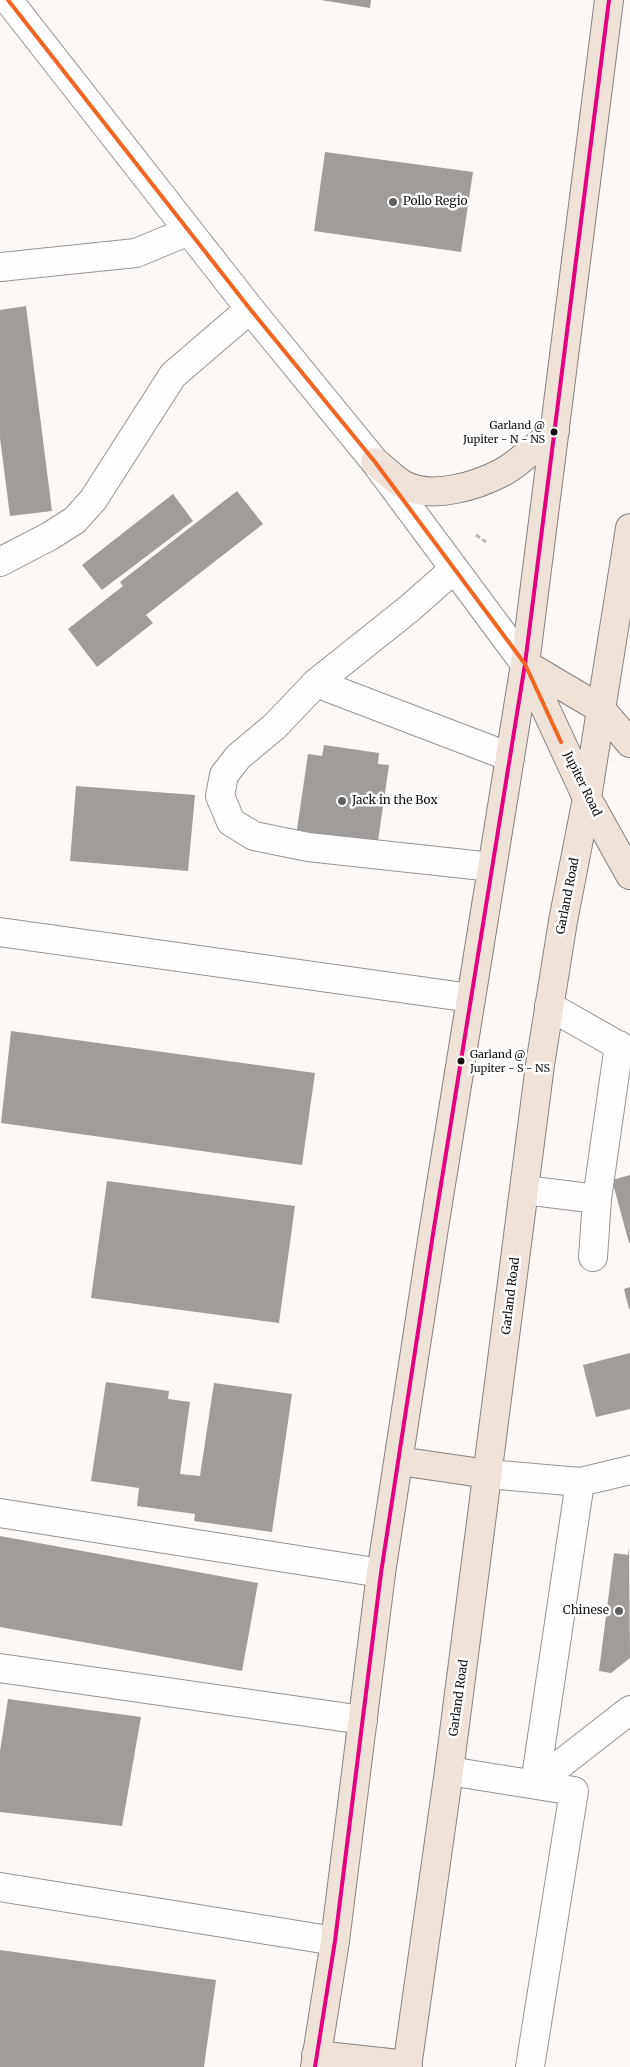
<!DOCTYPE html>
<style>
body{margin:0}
canvas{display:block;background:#fcf8f5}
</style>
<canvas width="630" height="2067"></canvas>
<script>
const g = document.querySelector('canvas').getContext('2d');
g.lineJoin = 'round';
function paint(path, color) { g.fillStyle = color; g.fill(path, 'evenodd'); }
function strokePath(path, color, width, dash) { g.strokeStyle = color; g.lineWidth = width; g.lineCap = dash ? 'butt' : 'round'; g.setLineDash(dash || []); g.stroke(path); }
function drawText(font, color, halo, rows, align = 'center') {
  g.font = font + ' Merriweather,serif'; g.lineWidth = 5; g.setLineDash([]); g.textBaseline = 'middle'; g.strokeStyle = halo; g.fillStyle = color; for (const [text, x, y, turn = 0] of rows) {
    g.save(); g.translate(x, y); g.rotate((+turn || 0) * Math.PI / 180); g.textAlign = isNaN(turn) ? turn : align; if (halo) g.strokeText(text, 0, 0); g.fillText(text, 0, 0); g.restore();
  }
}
paint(new Path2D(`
 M321 0H371L370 8Z
 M325 152 473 172 461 252 314 231Z
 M26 306 52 511 10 516 0 438V310Z
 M237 491 263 524 146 615 153 623 97 667 68 629 123 586 120 582Z
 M173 494 193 521 102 590 82 565Z
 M324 745 379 753 378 764 389 765 377 848 296 836 308 754 322 756Z
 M76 786 195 795 188 871 70 861Z
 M11 1031 315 1073 302 1165 1 1123Z
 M630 1175V1243H629L612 1180Z
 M107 1181 295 1206 279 1323 91 1298Z
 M630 1287V1309H629L624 1289Z
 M630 1353V1409L596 1417 583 1365Z
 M106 1382 169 1391 168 1399 190 1402 180 1474 200 1476 214 1383 292 1394 272 1532 194 1521 195 1514 137 1506 139 1488 91 1481Z
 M0 1536 258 1583 242 1671 0 1627Z
 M629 1547 630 1658 611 1673 599 1671 614 1553 628 1555Z
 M8 1699 141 1717 122 1826 0 1812V1751Z
 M0 1950 216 1980 204 2067H0Z`), '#a09c9a');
const minor = new Path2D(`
 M8 0 250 309 375 462 525 664
 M0 267 136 253 189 231
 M0 562 50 536 75 520 93 500 173 375 250 309
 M454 569 410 608 316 683 275 726 238 757 224 775 220 796 231 822 254 836 308 847 492 867
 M316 683 510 757
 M0 932 471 998
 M549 1006 630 1052
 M525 1190 597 1199 619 1045
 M593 1257 597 1199
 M488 1474 580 1482 630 1470
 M0 1513 381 1573
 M0 1668 363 1720
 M449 1771 574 1791 530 2067
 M535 1784 580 1482
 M535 1784 630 1710
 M0 1887 335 1941`);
const major = new Path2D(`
 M375 462C385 469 395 481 406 486 433 499 477 486 503 472 521 462 538 444 555 431
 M525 664 587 798 630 875
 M525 664 601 709 630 743
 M399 1461 488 1474
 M316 2055 408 2065
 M315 2067 335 1941 381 1573 433 1234 525 664 609 0
 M407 2067 449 1771 540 1065 563 921 587 798 630 528`);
strokePath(minor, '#969493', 30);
strokePath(major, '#848280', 30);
strokePath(new Path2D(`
 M476 535 486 542`), '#b9b8b8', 3, [5, 2.5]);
strokePath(minor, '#fffefe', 28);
strokePath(major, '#eee2d9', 28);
strokePath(new Path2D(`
 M315 2067 335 1941 381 1573 433 1234 525 664 609 0`), '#e5007d', 4);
strokePath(new Path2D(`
 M8 0 250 309 375 462 525 664 561 742`), '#f26522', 4);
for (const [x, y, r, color] of [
 [393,202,5,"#636160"],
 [554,432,4.5,"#101010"],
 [342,801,5,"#636160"],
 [461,1061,4.5,"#101010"],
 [619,1611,5,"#636160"]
]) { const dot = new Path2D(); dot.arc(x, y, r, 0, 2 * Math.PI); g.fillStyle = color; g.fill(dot); strokePath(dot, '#fff', 2); }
drawText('11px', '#101010', '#fff', [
 ["Garland @",545,426],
 ["Jupiter - N - NS",545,440],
 ["Garland @",470,1055,"left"],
 ["Jupiter - S - NS",470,1069,"left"]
], 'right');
drawText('12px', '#101010', '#fff', [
 ["Pollo Regio",403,202],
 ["Jack in the Box",352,801],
 ["Chinese",609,1611,"right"]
], 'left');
drawText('12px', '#101010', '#fff', [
 ["Jupiter Road",582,784,64],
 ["Garland Road",568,896,-79],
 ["Garland Road",511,1296,-83],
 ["Garland Road",459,1698,-82]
]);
</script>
